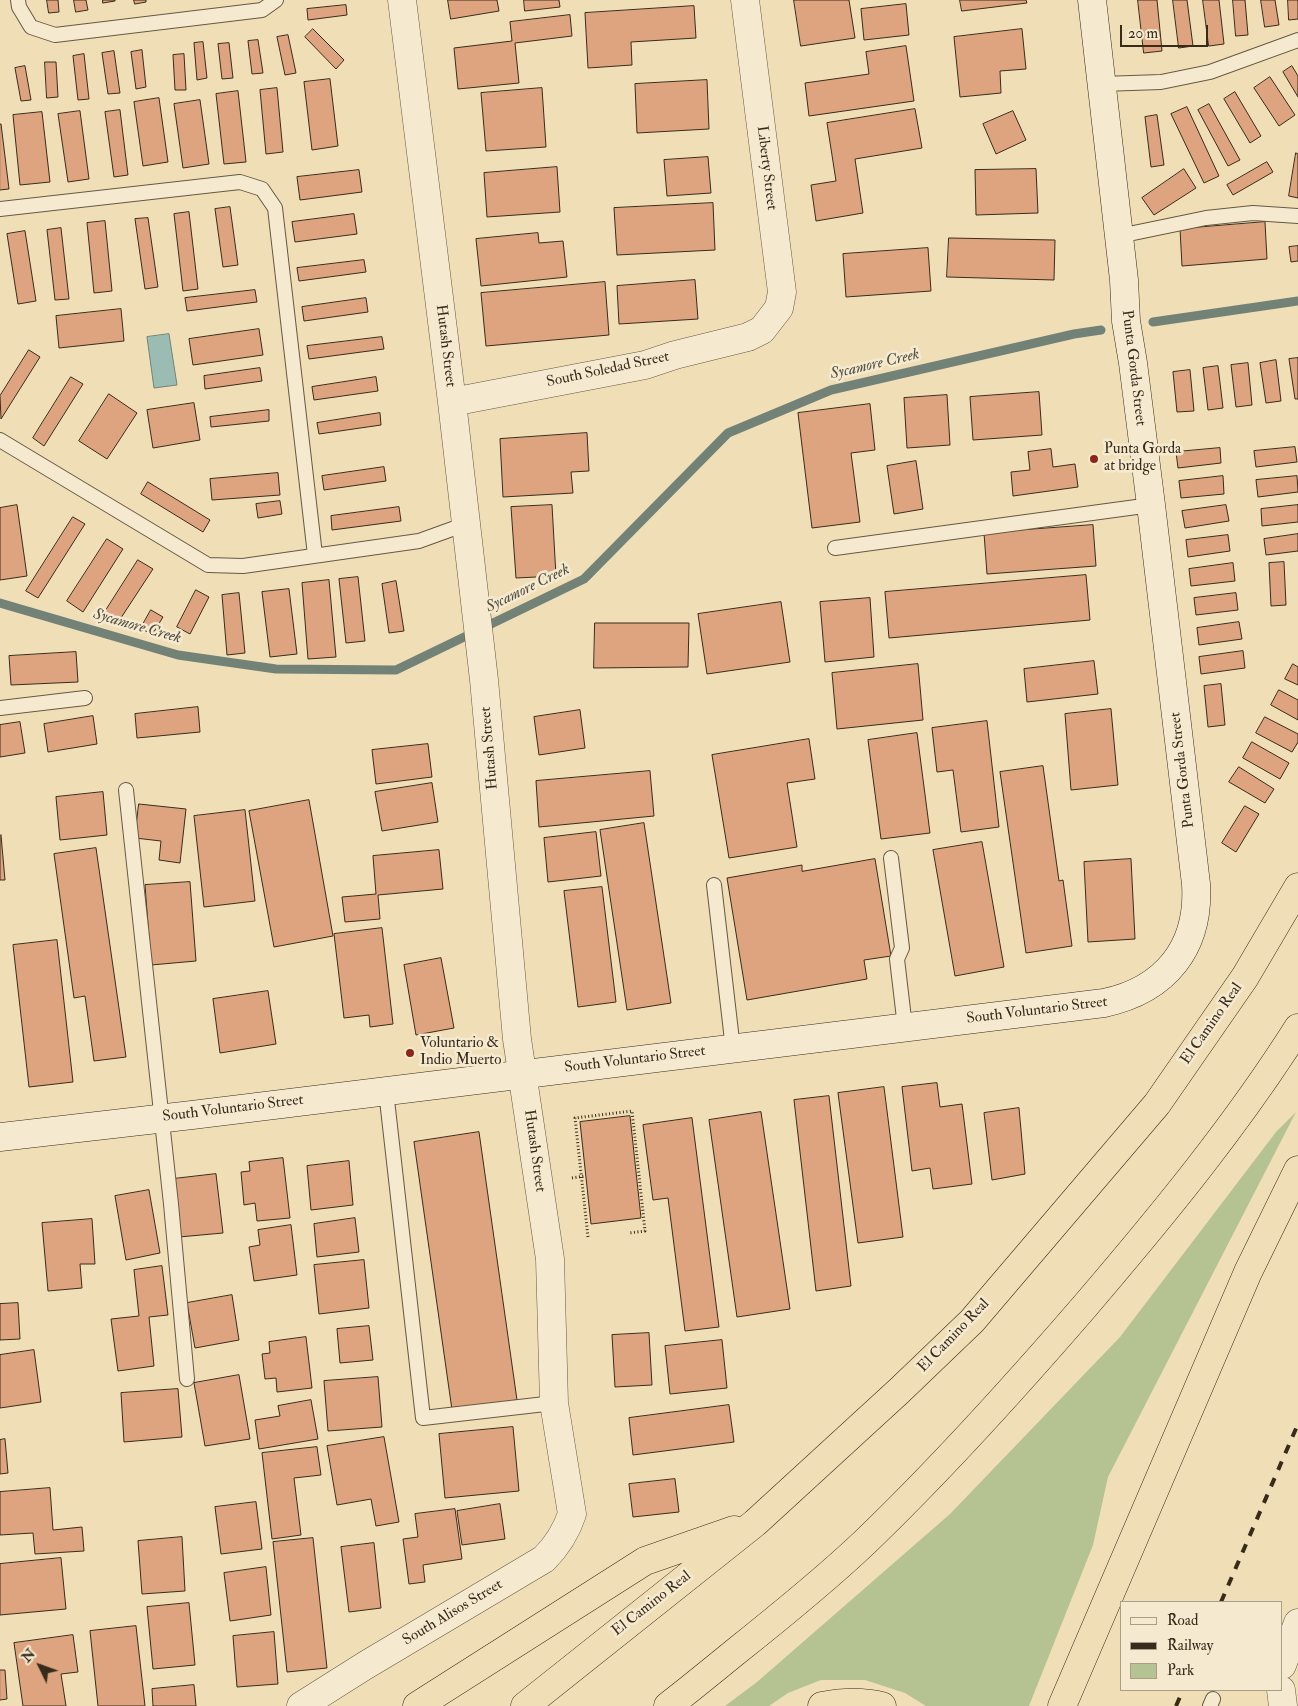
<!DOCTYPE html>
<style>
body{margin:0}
#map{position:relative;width:1298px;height:1706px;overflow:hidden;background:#f0dfb6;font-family:"IM FELL Double Pica",serif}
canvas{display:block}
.legend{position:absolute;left:1120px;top:1601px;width:162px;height:90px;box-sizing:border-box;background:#f5ead0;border:1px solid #aa9e88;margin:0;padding:6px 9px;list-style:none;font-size:15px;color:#392b1b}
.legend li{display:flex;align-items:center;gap:10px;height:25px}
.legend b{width:25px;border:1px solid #aa9e88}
.north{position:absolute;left:15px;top:1641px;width:50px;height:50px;-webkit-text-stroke:4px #f5ead0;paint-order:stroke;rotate:312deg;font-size:14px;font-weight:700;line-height:20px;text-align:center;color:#392b1b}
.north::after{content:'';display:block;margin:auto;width:18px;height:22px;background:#392b1b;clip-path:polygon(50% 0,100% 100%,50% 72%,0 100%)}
.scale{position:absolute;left:1120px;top:25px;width:88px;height:22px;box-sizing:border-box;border:2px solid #392b1b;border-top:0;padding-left:6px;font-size:15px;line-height:18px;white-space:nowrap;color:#392b1b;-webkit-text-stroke:4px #f5ead0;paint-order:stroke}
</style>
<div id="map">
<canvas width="1298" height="1706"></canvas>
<ul class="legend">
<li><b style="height:6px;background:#f5ead0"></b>Road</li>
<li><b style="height:6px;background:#392b1b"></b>Railway</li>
<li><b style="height:14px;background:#b5c392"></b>Park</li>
</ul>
<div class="north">N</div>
<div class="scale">20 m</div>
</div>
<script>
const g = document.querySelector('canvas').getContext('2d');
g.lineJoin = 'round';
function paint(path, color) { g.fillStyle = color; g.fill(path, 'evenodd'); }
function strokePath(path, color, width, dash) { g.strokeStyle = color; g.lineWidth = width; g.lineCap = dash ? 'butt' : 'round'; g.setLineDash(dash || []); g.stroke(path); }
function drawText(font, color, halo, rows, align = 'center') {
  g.font = font + ' "IM FELL Double Pica",serif'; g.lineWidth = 5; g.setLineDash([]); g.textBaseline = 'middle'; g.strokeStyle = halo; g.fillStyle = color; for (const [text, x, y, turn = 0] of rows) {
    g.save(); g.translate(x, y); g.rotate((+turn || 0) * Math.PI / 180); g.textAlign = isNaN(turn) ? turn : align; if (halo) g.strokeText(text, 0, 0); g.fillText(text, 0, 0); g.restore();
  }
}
paint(new Path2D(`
 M1296 1112 1108 1477 1093 1545 1029 1706H926L905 1693 865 1680H821L788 1693 769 1706H725L757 1682 950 1514 1120 1337 1276 1132Z`), '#b5c392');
const water = new Path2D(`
 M169 334 177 385 154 388 147 337Z`);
paint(water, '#9abcb2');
strokePath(water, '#738276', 1);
strokePath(new Path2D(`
 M1153 322 1298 301
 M0 603 178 655 276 669 396 670 584 579 728 433 831 390 1074 334 1101 330`), '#738276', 9);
const building = new Path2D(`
 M47 0H58L59 12 49 13Z
 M74 0H86L88 10 76 12Z
 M103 0H115V1L103 3Z
 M134 0H146V2L135 4Z
 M448 0H497L499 11 451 19Z
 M524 0H559L560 7 525 11Z
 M794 0H849L855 38 801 46Z
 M960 0H1026L1027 3 962 11Z
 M1138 0H1157L1162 51 1144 53Z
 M1173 0H1187L1193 46 1179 48Z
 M1203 0H1219L1224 44 1209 46Z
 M1233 0H1245L1248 35 1236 36Z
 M1261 0H1275L1279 25 1265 27Z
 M1288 0H1298V19L1289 20Z
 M906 4 909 35 864 40 861 9Z
 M346 5 347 15 308 20 307 9Z
 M694 6 696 38 631 42 632 65 588 68 585 13Z
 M570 15 572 36 515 43 519 83 458 89 454 48 512 41 510 22Z
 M313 29 344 60 336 69 305 37Z
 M1022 29 1026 69 1000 71 1001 93 960 97 954 37Z
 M288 35 296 73 285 75 277 37Z
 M258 40 263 73 252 74 248 41Z
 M203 42 207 78 197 80 194 43Z
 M229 43 233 78 222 79 218 44Z
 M906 46 914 101 809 116 805 83 869 74 866 52Z
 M142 50 146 87 136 89 131 52Z
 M114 51 120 93 108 94 102 53Z
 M84 54 89 99 78 100 73 56Z
 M184 54 186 90H175L173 55Z
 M45 62H56L58 97 47 98Z
 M25 66 31 100 21 101 15 68Z
 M1292 66 1298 76V97L1283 72Z
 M1270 77 1295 115 1279 126 1254 88Z
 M330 79 338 146 312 150 304 82Z
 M707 80 709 129 637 133 635 84Z
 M277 88 283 152 266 154 260 90Z
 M542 88 546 147 486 151 481 93Z
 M238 91 246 162 224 164 216 94Z
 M1235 92 1261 136 1250 143 1224 99Z
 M159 98 168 162 143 166 134 102Z
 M200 100 209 164 183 168 174 104Z
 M1209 104 1240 160 1228 166 1198 110Z
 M1187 107 1219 176 1204 183 1171 114Z
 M915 109 922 148 855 159 863 213 816 221 811 185 836 181 827 123Z
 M120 110 128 175 114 177 105 112Z
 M80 111 89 179 68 182 58 114Z
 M1013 111 1026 140 996 154 983 124Z
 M42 112 50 182 20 185 13 115Z
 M1157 115 1164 165 1151 167 1145 117Z
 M0 124H1L9 189 0 190Z
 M1296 153 1298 154V198L1289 196Z
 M708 157 711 193 667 196 664 160Z
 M1267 162 1273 172 1233 195 1227 185Z
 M557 167 560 212 487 217 484 173Z
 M1036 169 1038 213 976 215 975 170Z
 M1184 169 1196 188 1154 215 1142 198Z
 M359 170 362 192 300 200 297 177Z
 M713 203 715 250 617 255 614 208Z
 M230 207 238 265 223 267 215 209Z
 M189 212 198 289 183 291 174 214Z
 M354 214 357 234 295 242 292 222Z
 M148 218 158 287 145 289 135 219Z
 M105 221 112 291 94 293 87 223Z
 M1265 222 1267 259 1182 266 1180 229Z
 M61 228 69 299 55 300 47 230Z
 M25 231 36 301 18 304 7 234Z
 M538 233 539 243 563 241 567 277 481 286 476 239Z
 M949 238 1055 240 1054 280 947 277Z
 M1298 246V261L1291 262 1289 247Z
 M928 248 931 291 846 297 843 254Z
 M364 260 366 272 299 281 297 268Z
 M695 280 698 319 619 324 617 286Z
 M605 282 609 335 486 346 481 293Z
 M255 290 257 302 187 311 185 298Z
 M366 298 368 312 304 321 302 307Z
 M121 309 124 341 59 348 56 316Z
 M259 329 263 355 193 365 189 339Z
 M382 337 384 349 309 359 307 346Z
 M29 350 40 357 1 419 0 396Z
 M1298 358V399H1295L1289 359Z
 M1276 360 1281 401 1266 403 1260 363Z
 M1248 363 1252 405 1236 407 1231 365Z
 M1218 366 1223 408 1208 410 1203 368Z
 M260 368 262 381 205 389 204 376Z
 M1190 370 1194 411 1177 412 1173 372Z
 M71 377 83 384 44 446 33 438Z
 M376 377 378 391 314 400 312 387Z
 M1039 392 1042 435 973 440 970 397Z
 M109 394 137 413 107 459 79 441Z
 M947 395 950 445 907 448 904 398Z
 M194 403 200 440 153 448 147 410Z
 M870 404 875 450 851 453 860 522 812 528 798 413Z
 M269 410V421L211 427 210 417Z
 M380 413 381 425 319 434 317 423Z
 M587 433 589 471 571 472 573 493 503 497 500 439Z
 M1295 447 1297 462 1256 467 1254 451Z
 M1220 448 1221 463 1178 468 1176 452Z
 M1051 449 1053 467 1075 464 1078 487 1013 496 1011 472 1030 470 1028 452Z
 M916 461 923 509 894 514 887 466Z
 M384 467 386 481 324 490 322 476Z
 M278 473 280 495 212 500 210 479Z
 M1223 476 1224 494 1181 498 1179 481Z
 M1297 476 1298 492 1258 497 1256 480Z
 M148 482 210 520 203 532 141 494Z
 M280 501 282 514 258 518 256 504Z
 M17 505 27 576 0 580V508Z
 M552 505 556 576 516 578 511 507Z
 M1226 505 1229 521 1185 528 1182 511Z
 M1298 505V522L1262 526 1261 509Z
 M399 507 401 521 332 530 331 516Z
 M73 517 85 524 38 598 26 591Z
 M1093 525 1096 566 987 574 984 533Z
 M1298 534V551L1266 555 1264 539Z
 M1228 535 1230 551 1188 557 1186 540Z
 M107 539 123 549 83 612 67 601Z
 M138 560 153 569 117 624 103 615Z
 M1284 562 1286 605 1271 606 1269 563Z
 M1233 563 1235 581 1191 586 1189 569Z
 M1086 575 1090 620 889 638 885 592Z
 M358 577 365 641 346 643 339 579Z
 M329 580 336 657 308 659 302 583Z
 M396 581 404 631 389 633 382 584Z
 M289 589 297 654 270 657 262 592Z
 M196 590 209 597 190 634 177 627Z
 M239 593 245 653 227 655 222 595Z
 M1236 593 1238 610 1196 615 1194 598Z
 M870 598 874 657 825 662 820 602Z
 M781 602 790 662 707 674 698 614Z
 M151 610 163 617 152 635 141 628Z
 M1239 622 1242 639 1199 645 1197 628Z
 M595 623H689L688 667 594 668Z
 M1243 651 1245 668 1201 674 1199 657Z
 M76 652 78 682 11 685 9 656Z
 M1094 661 1098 694 1027 702 1024 669Z
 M918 664 923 720 837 729 832 673Z
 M1293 664 1298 667V685L1285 679Z
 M1221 684 1225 725 1208 727 1204 686Z
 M1279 690 1298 700V720L1271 705Z
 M198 707 200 732 137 738 135 714Z
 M1111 709 1118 785 1071 790 1065 714Z
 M580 710 585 748 539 755 534 717Z
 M93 716 97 744 48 752 44 724Z
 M1265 717 1298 734V742L1292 752 1256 733Z
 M987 721 999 827 961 832 953 770 937 772 932 728Z
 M20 722 25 753 0 757V725Z
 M917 733 930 833 881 839 868 740Z
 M809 739 815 779 787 783 797 847 729 858 712 755Z
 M1252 742 1289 763 1280 779 1243 758Z
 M428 744 432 777 376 784 372 750Z
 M1043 766 1059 881 1063 880 1072 946 1026 953 1000 772Z
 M1239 767 1274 789 1265 803 1229 782Z
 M650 771 654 816 539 827 536 781Z
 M432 783 438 822 382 831 375 792Z
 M103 792 107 835 60 840 56 797Z
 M309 800 333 936 274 947 249 811Z
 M139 804 186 809 180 863 159 860 161 841 135 838Z
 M1245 806 1259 814 1236 852 1222 843Z
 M245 810 255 901 204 907 194 816Z
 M644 823 671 1003 627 1010 600 830Z
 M596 832 601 876 548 882 544 838Z
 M1 835 5 880H0V836Z
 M982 842 1004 967 955 976 933 850Z
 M96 848 126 1057 94 1061 85 996 74 998 54 854Z
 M439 850 443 889 378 895 380 919 345 922 342 897 376 894 373 856Z
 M875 859 891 956 864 960 867 979 747 1000 727 878 802 865V871Z
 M1131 859 1135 939 1088 942 1084 862Z
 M190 882 196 961 151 965 145 885Z
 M602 887 616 1002 578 1007 564 891Z
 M382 928 393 1024 370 1027 369 1015 344 1018 334 934Z
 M57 940 73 1082 29 1087 13 945Z
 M441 958 454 1028 416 1035 404 965Z
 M268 991 276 1044 220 1053 213 999Z
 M937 1083 940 1107 962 1104 972 1184 933 1189 930 1168 912 1171 902 1087Z
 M884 1087 903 1237 858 1243 838 1093Z
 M829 1096 851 1286 816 1291 794 1100Z
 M1019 1108 1025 1174 992 1180 984 1113Z
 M761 1112 790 1309 737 1317 709 1120Z
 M630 1116 641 1218 591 1224 580 1122Z
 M692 1118 719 1327 685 1331 668 1198 653 1200 643 1125Z
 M479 1132 517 1400 452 1410 414 1142Z
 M283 1158 290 1218 257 1221 255 1203 244 1205 241 1172 250 1171 249 1162Z
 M349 1161 353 1205 311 1210 307 1166Z
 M216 1174 223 1233 179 1237 173 1179Z
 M149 1190 160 1253 126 1260 115 1196Z
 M355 1218 359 1252 317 1257 314 1224Z
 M92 1219 95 1264H80L82 1288 48 1291 42 1223Z
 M291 1225 297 1275 254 1281 249 1247 260 1245 258 1230Z
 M364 1260 369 1308 319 1314 314 1265Z
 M162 1266 168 1315 149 1317 154 1366 118 1371 111 1319 139 1316 134 1270Z
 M232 1295 239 1340 195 1348 187 1303Z
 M18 1303 20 1339 0 1340V1304Z
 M369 1326 373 1360 340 1363 337 1329Z
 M649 1333 652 1385 615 1387 612 1335Z
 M306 1337 312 1388 277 1392 276 1378 265 1379 262 1354 270 1353 269 1342Z
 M722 1340 727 1388 670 1394 665 1346Z
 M34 1350 41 1402 0 1408V1355Z
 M239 1375 250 1439 205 1446 194 1383Z
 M378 1377 382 1427 328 1431 324 1381Z
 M178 1389 182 1437 124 1442 121 1393Z
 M311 1400 318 1439 259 1449 255 1420 280 1416 278 1406Z
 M729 1405 734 1442 633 1455 629 1418Z
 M513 1427 519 1491 445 1498 439 1434Z
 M384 1437 399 1522 376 1526 371 1499 337 1505 327 1446Z
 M5 1439 8 1473 0 1474V1440Z
 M317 1447 321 1475 294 1478 301 1535 272 1539 262 1453Z
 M675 1479 679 1512 633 1517 629 1484Z
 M50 1488 53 1530 82 1527 84 1551 35 1554 33 1533 0 1535V1492Z
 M256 1502 262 1549 221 1554 215 1507Z
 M500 1504 505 1539 462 1545 457 1511Z
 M455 1509 462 1559 423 1565 425 1582 409 1584 403 1539 418 1537 415 1514Z
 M182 1537 185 1591 142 1594 138 1541Z
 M313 1538 327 1668 287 1672 273 1542Z
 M374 1543 381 1608 349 1612 341 1547Z
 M61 1558 66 1609 0 1615V1564Z
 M266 1567 271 1615 230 1621 224 1573Z
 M189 1603 195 1665 153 1669 147 1607Z
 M136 1626 145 1706H98L90 1631Z
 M274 1632 278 1684 237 1687 233 1636Z
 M73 1635 78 1672 61 1674 66 1706H23L14 1643Z
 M0 1670H5L7 1699 0 1700Z
 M194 1685 196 1706H153L152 1689Z`);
paint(building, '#dea480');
strokePath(building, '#392b1b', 1);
const lane = new Path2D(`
 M18 0 19 7 31 27 55 35 262 10 276 0
 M1102 84 1161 82 1210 72 1298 40
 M0 209 240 182 262 189 275 208 315 555
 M1119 236 1206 218 1253 213 1298 216
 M0 440 208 565 243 566 419 541 466 524
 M835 548 1151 505
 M0 708 85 698
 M126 790 171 1204 187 1379
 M891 858 902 948 897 959 905 1027
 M714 885 733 1049
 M386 1091 423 1418 554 1403
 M1210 1706 1213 1699`);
const street = new Path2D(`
 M452 402 645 365 675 355 748 337 762 330 779 308 782 292 745 0
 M1282 1665 1298 1623
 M1281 1690 1283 1706
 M301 1706 366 1665 544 1559C558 1545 566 1532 572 1514L554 1403 550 1259 517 1039 484 680 452 402 402 0`);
const secondary = new Path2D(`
 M0 1137 192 1115 1104 1003C1165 990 1200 948 1196 884L1151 505 1133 363 1126 321 1124 280 1092 0`);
const highway = new Path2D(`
 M417 1706 645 1561 734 1530
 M525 1706 755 1523 899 1391 972 1321 1157 1104 1245 977 1298 887
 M668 1706C690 1689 712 1671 734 1653 778 1618 824 1581 865 1542 943 1467 1015 1387 1085 1306 1161 1217 1236 1126 1298 1028
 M822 1706C843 1702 861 1701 882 1706
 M1062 1706 1248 1272 1298 1170`);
strokePath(lane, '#675842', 16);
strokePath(street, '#675842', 29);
strokePath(secondary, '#392b1b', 29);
strokePath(highway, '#392b1b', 29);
strokePath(new Path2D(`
 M572 1178 585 1176
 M588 1237 575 1118 632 1111 645 1231 629 1233`), '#392b1b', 3, [1, 2.5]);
strokePath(lane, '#f5ead0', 14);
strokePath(street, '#f5ead0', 28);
strokePath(secondary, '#f5ead0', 28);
strokePath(highway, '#f0dfb6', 28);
strokePath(new Path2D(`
 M1221 1602 1298 1424
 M1176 1706 1183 1690`), '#392b1b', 4, [9, 9]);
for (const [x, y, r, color] of [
 [1094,459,5,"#8f2418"],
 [410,1053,5,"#8f2418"]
]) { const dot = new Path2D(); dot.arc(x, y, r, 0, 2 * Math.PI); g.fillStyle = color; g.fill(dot); strokePath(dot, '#f5ead0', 2); }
drawText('15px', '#392b1b', '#f5ead0', [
 ["Liberty Street",766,168,83],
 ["Hutash Street",445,346,83],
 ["Punta Gorda Street",1133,368,83],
 ["South Soledad Street",608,370,-12],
 ["Hutash Street",490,748,-95],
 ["Punta Gorda Street",1183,770,-97],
 ["South Voluntario Street",1037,1011,-7],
 ["El Camino Real",1212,1024,-55],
 ["South Voluntario Street",635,1060,-7],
 ["South Voluntario Street",233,1109,-7],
 ["Hutash Street",534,1151,82],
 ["El Camino Real",954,1336,-46],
 ["El Camino Real",652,1604,-38],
 ["South Alisos Street",453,1613,-31]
]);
drawText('15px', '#392b1b', '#f5ead0', [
 ["Punta Gorda",1104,450],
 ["at bridge",1104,467],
 ["Voluntario &",420,1044],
 ["Indio Muerto",420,1061]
], 'left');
drawText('italic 16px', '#514f41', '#f5ead0', [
 ["Sycamore Creek",875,365,-13],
 ["Sycamore Creek",528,589,-26],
 ["Sycamore Creek",137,627,16]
]);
</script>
